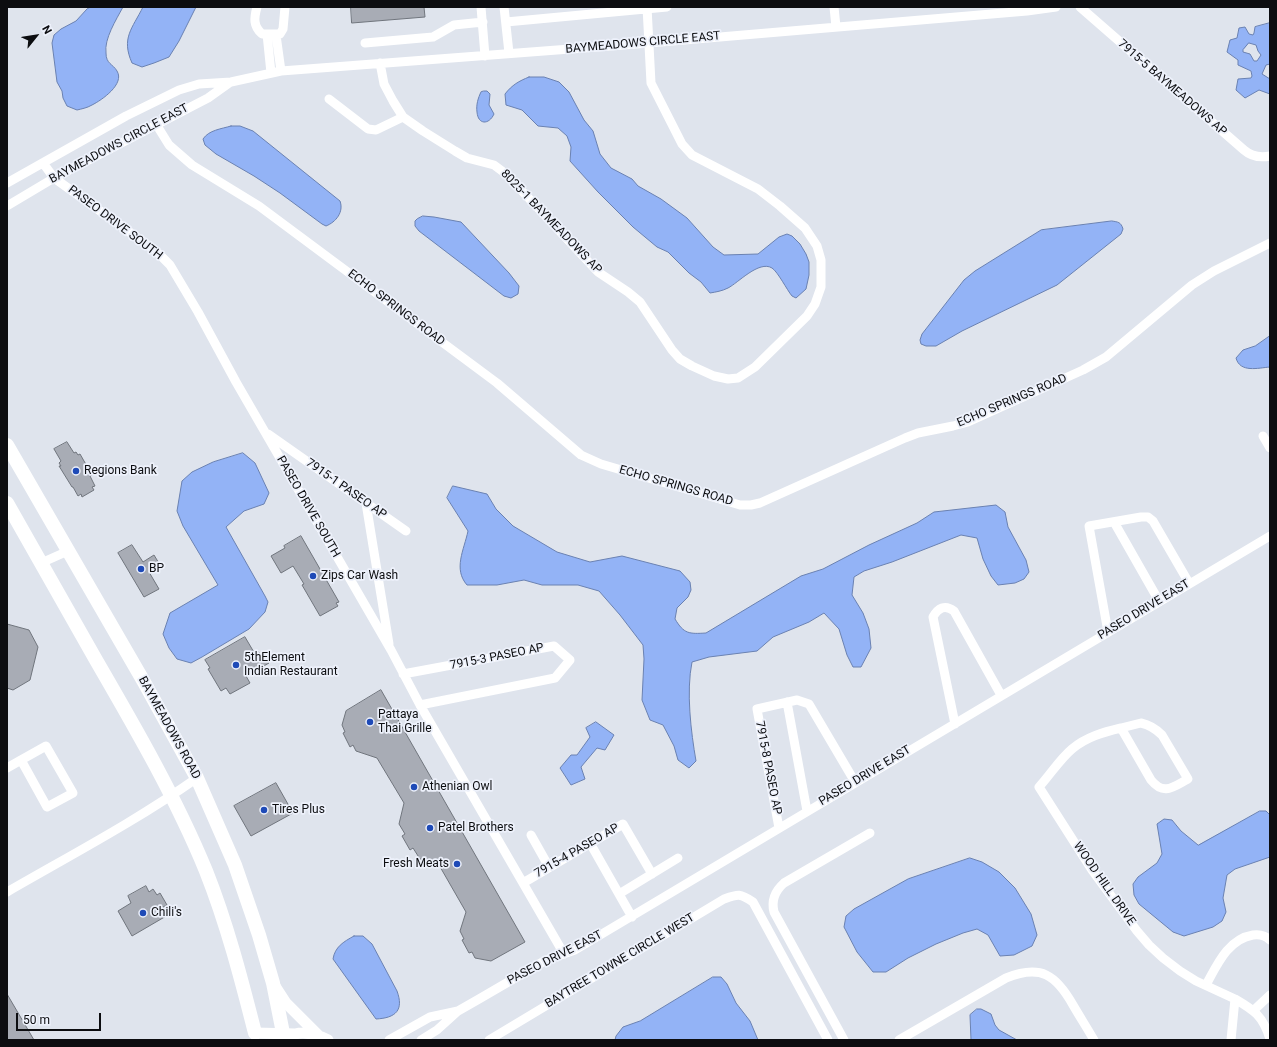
<!DOCTYPE html>
<style>
body{margin:0}
#map{position:relative;width:1277px;height:1047px;overflow:hidden;background:#dfe4ed;font-family:Roboto,sans-serif}
canvas{display:block}
.frame{position:absolute;inset:0;border:8px solid #0c0d10;pointer-events:none}
.north{position:absolute;left:16px;top:16px;width:40px;height:40px;-webkit-text-stroke:3px #edf1fb;paint-order:stroke;rotate:60deg;font-size:11px;font-weight:700;line-height:16px;text-align:center;color:#0c0d10}
.north::after{content:'';display:block;margin:auto;width:14px;height:18px;background:#0c0d10;clip-path:polygon(50% 0,100% 100%,50% 72%,0 100%)}
.scale{position:absolute;left:16px;top:1013px;width:85px;height:18px;box-sizing:border-box;border:2px solid #0c0d10;border-top:0;padding-left:5px;font-size:12px;line-height:14px;white-space:nowrap;color:#0c0d10;-webkit-text-stroke:3px #edf1fb;paint-order:stroke}
</style>
<div id="map">
<canvas width="1277" height="1047"></canvas>
<div class="frame"></div>
<div class="north">N</div>
<div class="scale">50 m</div>
</div>
<script>
const g = document.querySelector('canvas').getContext('2d');
g.lineJoin = 'round';
function paint(path, color) { g.fillStyle = color; g.fill(path, 'evenodd'); }
function strokePath(path, color, width, dash) { g.strokeStyle = color; g.lineWidth = width; g.lineCap = dash ? 'butt' : 'round'; g.setLineDash(dash || []); g.stroke(path); }
function drawText(font, color, halo, rows, align = 'center') {
  g.font = font + ' Roboto,sans-serif'; g.lineWidth = 3.5; g.setLineDash([]); g.textBaseline = 'middle'; g.strokeStyle = halo; g.fillStyle = color; for (const [text, x, y, turn = 0] of rows) {
    g.save(); g.translate(x, y); g.rotate((+turn || 0) * Math.PI / 180); g.textAlign = isNaN(turn) ? turn : align; if (halo) g.strokeText(text, 0, 0); g.fillText(text, 0, 0); g.restore();
  }
}
const water = new Path2D(`
 M91 7H123C116 20 104 39 106 53 106 64 113 64 117 71 125 84 102 100 92 105 87 108 81 109 77 110L67 106 63 98 62 91 57 82 52 43 54 35 61 29 76 21 87 9Z
 M143 7H196L179 41 169 57 154 63 142 67 132 63C121 38 132 29 143 7Z
 M1270 23V64L1266 65 1262 74 1270 79V94L1259 90 1245 98 1236 90 1238 79 1251 78 1252 76 1251 71 1238 65V60L1227 52 1230 40 1237 38 1239 28 1245 27 1249 34 1253 35 1254 33 1255 27ZM1249 43 1256 45 1258 51 1261 55 1257 61H1254L1250 54 1243 52V50Z
 M529 77H544L559 82 569 92 584 120 593 131 600 154 611 168 632 179 638 186 661 199 687 218 713 247 724 255 758 254 779 237 787 234 792 236 800 244 806 254 809 262V275L806 289 796 298 792 296C787 290 778 272 772 268 759 260 738 283 728 288 722 291 716 292 710 293L701 282 689 273 668 252 657 247 633 227 598 192 570 161 571 147 567 136 558 128 538 126 522 110 506 105 505 94C512 85 519 81 529 77Z
 M484 91H487L490 94 489 105 494 114C489 125 478 125 477 112 476 105 478 98 481 92Z
 M231 126H240L253 131 340 201C344 212 336 222 326 226L322 224 280 193 254 176 216 154 205 145 203 139C209 130 221 129 231 126Z
 M423 216 434 217 461 222 509 273 519 286 518 294 511 298 504 296 419 231 415 226V221L417 219Z
 M1112 221C1118 222 1121 222 1123 229L1121 234 1057 285 962 331 936 346H926L921 344 920 340 922 334 964 280 975 271 1041 230Z
 M1270 336V367C1258 368 1240 373 1236 358L1243 350 1255 346Z
 M243 453 255 463 269 493 264 504 244 511 226 527 265 596 268 602 265 612 249 629 202 657 191 663 177 659 169 648 163 634 170 613 218 585 183 526 177 511 182 481 192 472 213 462Z
 M453 486 487 494 496 509 513 526 557 552 590 562 622 556 680 571 690 582 691 590 688 597 677 608 675 619C684 634 689 634 706 633L801 576 823 569 869 545 917 523 934 512 996 505 1005 512 1008 527 1026 560 1029 572 1024 579 1015 583 998 585 991 576 983 559 977 538 961 535 892 562 864 571 854 577 852 595 863 613 869 629 871 648 861 667H853L847 655 839 629 824 613 809 622 773 637 757 651 709 657 692 662C686 692 691 732 696 761L689 768 678 760 674 746 663 725 650 720 642 700 644 659 643 645 620 615 599 591 578 585H542L524 580 497 585H467C453 569 464 550 468 531L447 498Z
 M596 722 614 735 605 750 597 748 581 767 585 779 571 785 560 768 571 755H577L590 737 586 728Z
 M1260 811H1266L1270 815V857L1235 869 1227 875 1223 898 1226 912 1222 921 1213 927 1184 936 1173 932 1139 904 1134 895 1133 884 1138 877 1157 863 1162 854 1157 824 1164 819 1172 820 1181 831 1198 845Z
 M970 858 982 862 999 872 1015 888 1031 914 1037 935 1032 946 1014 955 1000 956 988 935 977 929 963 933 936 944 908 958 886 972H873L857 952 844 927 846 916 854 909 908 879Z
 M354 936H363L372 944 397 991C404 1010 396 1018 376 1019L333 959C335 947 343 942 354 936Z
 M713 977H721L727 984 736 1003 750 1021 758 1040H615L616 1036 623 1027 640 1021Z
 M977 1009H981L991 1014 995 1025 999 1030 1017 1040H971L970 1015Z`);
paint(water, '#93b3f6');
strokePath(water, '#6a81b1', 1);
const building = new Path2D(`
 M351 7H424L425 17 352 23Z
 M67 442 74 453 76 452 78 455 80 454 92 475 90 476 95 486 92 487 94 490 82 497 81 494 78 496 73 487H72L59 466H61L59 463 61 461 54 449Z
 M301 536 339 602 336 603 338 606 320 616 302 585 304 584 293 566 281 573 271 556 285 548 284 546Z
 M132 545 143 562 154 555 160 565 149 572 159 589 144 597 118 553Z
 M7 624 29 630 38 647 30 680 13 690 7 688Z
 M245 637 255 654 259 652 260 654 263 652 269 663 246 676 250 683 230 694 226 688 221 691 208 669 210 668 205 660Z
 M381 690 525 942 491 961 475 958 472 952 469 953 462 940 464 939 460 931 466 912 439 865 420 859 413 848 410 850 402 836 405 834 399 824 404 803 377 758 356 751 353 745 350 747 343 733 345 732 342 725 346 711Z
 M276 783 293 813 251 836 234 806Z
 M146 886 149 892 153 889 157 895 160 893 167 905 163 907 168 915 132 936 118 911 131 903 128 896Z
 M7 994 34 1040H7Z`);
paint(building, '#a8acb5');
strokePath(building, '#70757d', 1);
strokePath(new Path2D(`
 M257 7C254 18 253 26 262 34H280L283 29 285 7
 M481 7 485 56
 M504 7 509 53
 M834 7 836 27
 M1080 7 1244 150C1252 157 1260 158 1270 156
 M506 22 667 7
 M267 34 271 73
 M276 35 281 71
 M365 43 433 37 454 25 483 22
 M380 63 384 84 393 101 403 117 423 131 455 151 467 158 494 165 506 174 598 272 628 292 640 302 672 350 680 359 692 366 714 376 728 379 738 378 755 367 807 316 815 304 821 287V260L817 246 805 228 780 206 758 189 692 155 682 144 651 83 647 7
 M329 99 368 129 376 130 403 117
 M156 124 169 145 192 165 259 206 497 383 581 455 601 464 740 505H751L760 503 905 438 918 433 953 426 968 422 1083 370 1106 357 1192 285 1214 271 1270 243
 M43 163 54 178 156 251 170 265 198 312 236 382 391 650 420 705 564 954
 M7 183 126 116 179 90 199 84 231 82 281 71 649 43 1027 11 1056 7
 M7 206 54 178 208 98 229 83
 M268 434 406 531
 M1263 436 1270 448
 M366 503 389 644
 M1114 522 1159 601
 M41 563 68 551
 M1108 632 1089 526 1141 517H1148L1153 521 1189 583
 M403 674 554 646 570 660 555 678 420 705
 M787 702 807 811
 M1141 723C1150 725 1155 728 1162 735L1188 779C1173 787 1164 796 1151 780L1121 728Z
 M955 724 933 617C938 608 945 604 954 611L1001 695
 M1121 728C1104 732 1086 737 1072 749 1060 759 1050 775 1039 787L1092 870 1137 931 1149 945 1163 958 1180 971 1196 981 1235 999 1231 1040
 M46 746 73 793 47 807 21 760Z
 M7 768 21 760
 M779 828 757 709 797 700 809 704 855 782
 M531 835 549 867
 M590 843 632 917
 M523 883 623 824 652 874
 M7 892C71 855 136 821 197 778
 M619 894 678 858
 M1206 985C1217 965 1228 939 1253 935 1260 934 1265 935 1270 940
 M1235 999C1254 1010 1263 1016 1270 1039
 M1254 1010 1270 995
 M389 1040 430 1017 458 1011
 M421 1040 437 1030 458 1011 479 999 546 960 575 950 1270 536
 M489 1040 724 899C738 894 740 893 753 902L828 1040
 M844 1040 774 912C771 900 775 891 784 883L870 833
 M899 1040 1006 978C1041 964 1056 975 1073 1005 1080 1017 1087 1028 1094 1040`), '#fff', 9);
strokePath(new Path2D(`
 M275 986 286 1003 318 1035
 M255 1033 295 1034C307 1031 318 1035 328 1040`), '#fff', 11);
strokePath(new Path2D(`
 M7 445 144 682 197 778 235 865 259 935 273 983 283 1033
 M7 503C37 555 66 608 96 660 136 729 176 798 206 871 227 924 241 978 255 1033`), '#fff', 14);
for (const [x, y, r, color] of [
 [76,471,4,"#1e4ab7"],
 [141,569,4,"#1e4ab7"],
 [313,576,4,"#1e4ab7"],
 [236,665,4,"#1e4ab7"],
 [370,722,4,"#1e4ab7"],
 [414,787,4,"#1e4ab7"],
 [264,810,4,"#1e4ab7"],
 [430,828,4,"#1e4ab7"],
 [457,864,4,"#1e4ab7"],
 [143,913,4,"#1e4ab7"]
]) { const dot = new Path2D(); dot.arc(x, y, r, 0, 2 * Math.PI); g.fillStyle = color; g.fill(dot); strokePath(dot, '#edf1fb', 1.5); }
drawText('12px', '#0c0d10', '#edf1fb', [
 ["BAYMEADOWS CIRCLE EAST",643,43,-5],
 ["7915-5 BAYMEADOWS AP",1172,88,41],
 ["BAYMEADOWS CIRCLE EAST",119,144,-28],
 ["8025-1 BAYMEADOWS AP",551,222,46],
 ["PASEO DRIVE SOUTH",115,223,37],
 ["ECHO SPRINGS ROAD",396,308,37],
 ["ECHO SPRINGS ROAD",1012,401,-23],
 ["ECHO SPRINGS ROAD",676,486,16],
 ["7915-1 PASEO AP",346,489,35],
 ["PASEO DRIVE SOUTH",308,507,60],
 ["PASEO DRIVE EAST",1144,610,-31],
 ["7915-3 PASEO AP",497,657,-11],
 ["BAYMEADOWS ROAD",169,728,61],
 ["7915-8 PASEO AP",768,768,79],
 ["PASEO DRIVE EAST",865,776,-31],
 ["7915-4 PASEO AP",577,851,-30],
 ["WOOD HILL DRIVE",1104,884,55],
 ["PASEO DRIVE EAST",555,958,-27],
 ["BAYTREE TOWNE CIRCLE WEST",620,961,-31]
]);
drawText('12px', '#0c0d10', '#edf1fb', [
 ["Regions Bank",84,471],
 ["BP",149,569],
 ["Zips Car Wash",321,576],
 ["5thElement",244,658],
 ["Indian Restaurant",244,672],
 ["Pattaya",378,715],
 ["Thai Grille",378,729],
 ["Athenian Owl",422,787],
 ["Tires Plus",272,810],
 ["Patel Brothers",438,828],
 ["Fresh Meats",449,864,"right"],
 ["Chili's",151,913]
], 'left');
</script>
